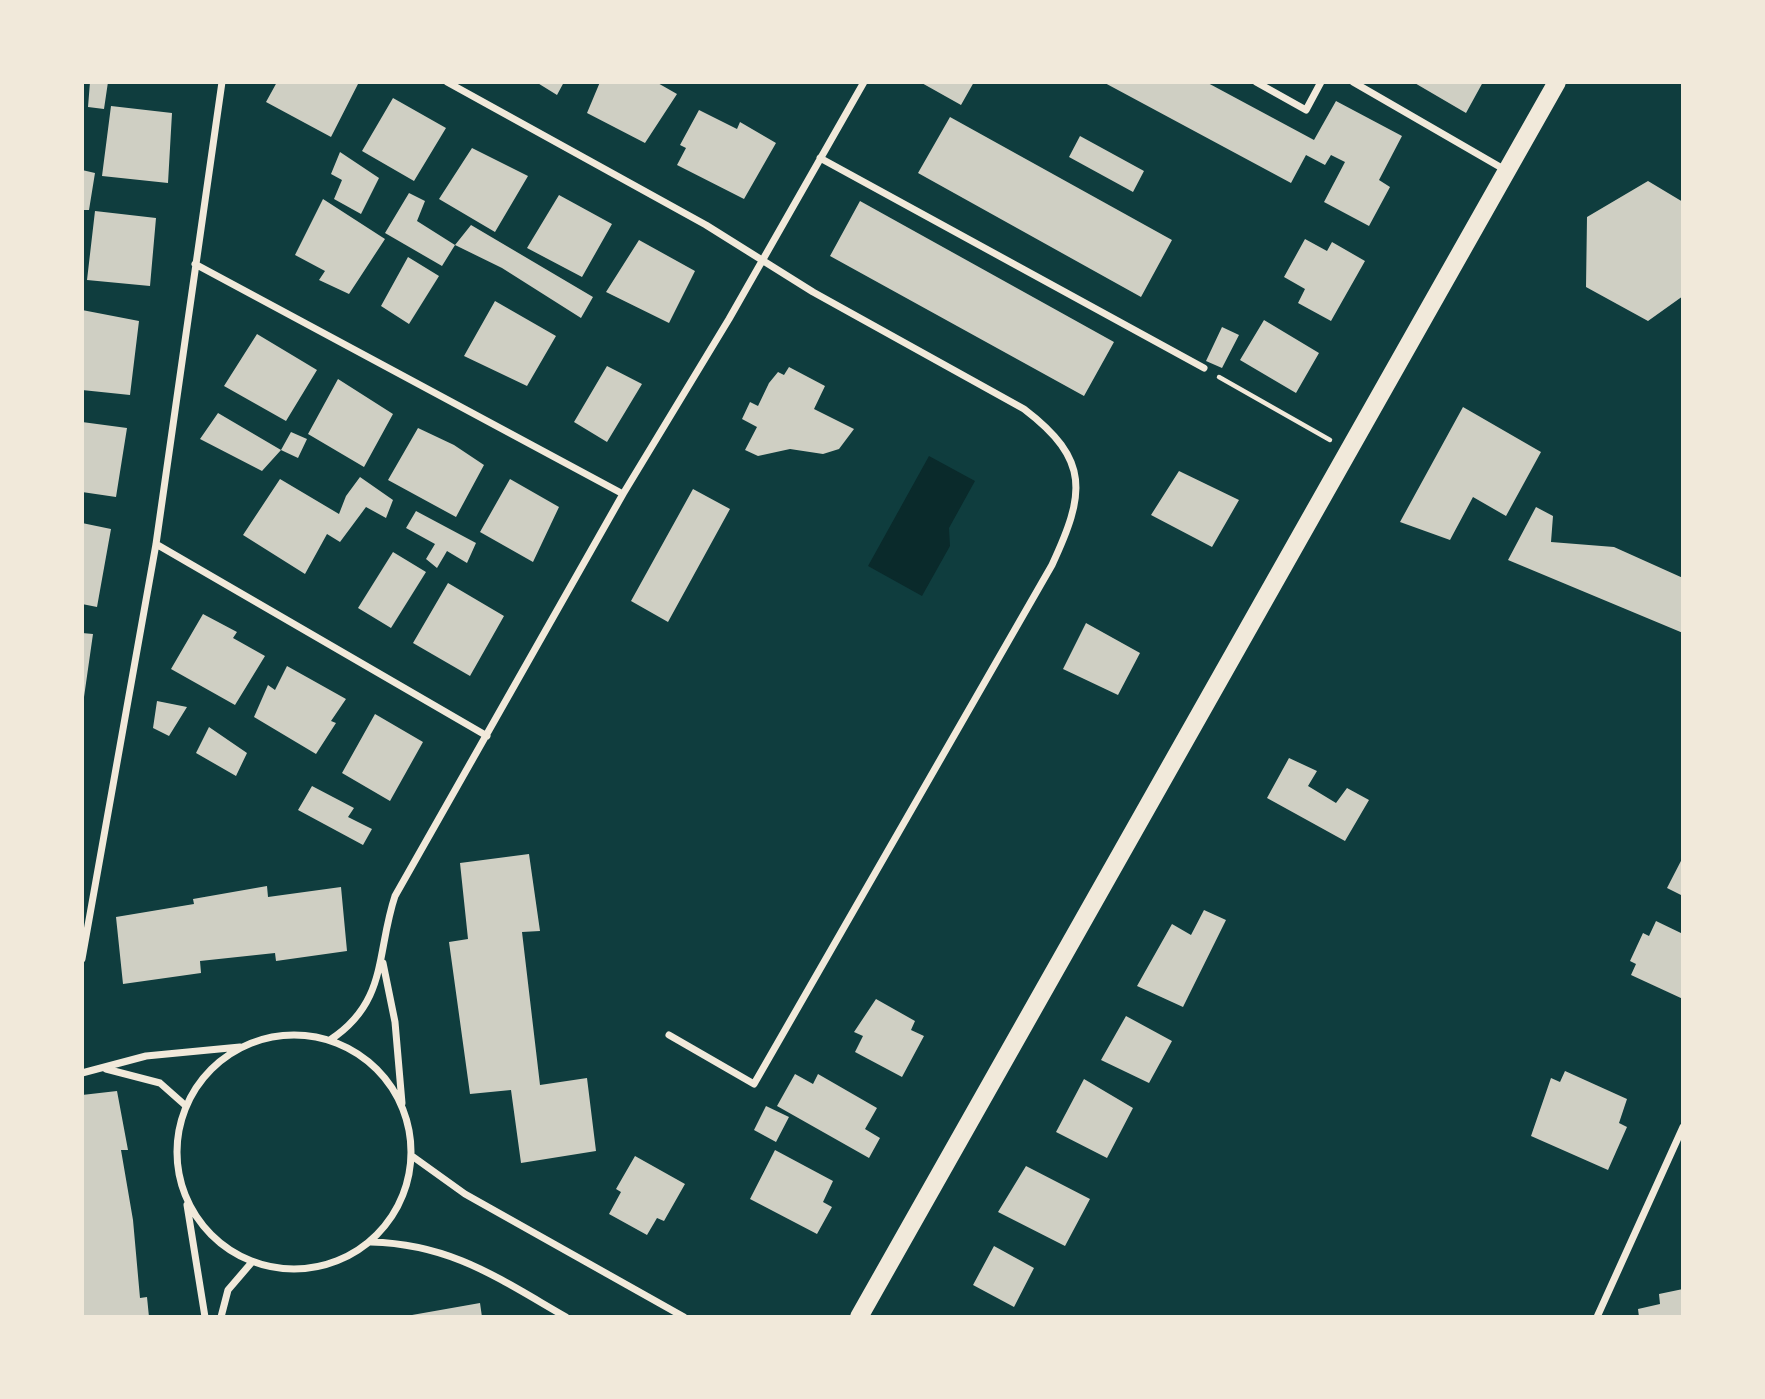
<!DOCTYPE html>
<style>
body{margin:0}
#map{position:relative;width:1765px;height:1399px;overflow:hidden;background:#0f3d3e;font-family:"Nunito Sans",sans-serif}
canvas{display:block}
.frame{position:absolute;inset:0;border:84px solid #f1e9da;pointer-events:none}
</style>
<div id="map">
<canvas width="1765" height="1399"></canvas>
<div class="frame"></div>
</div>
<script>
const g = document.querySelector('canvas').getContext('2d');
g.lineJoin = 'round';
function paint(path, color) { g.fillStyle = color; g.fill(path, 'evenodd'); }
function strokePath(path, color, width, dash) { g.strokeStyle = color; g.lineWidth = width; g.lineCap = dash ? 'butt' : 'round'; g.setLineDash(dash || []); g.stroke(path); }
paint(new Path2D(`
 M929 456 975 481 949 528 950 546 922 596 868 566Z`), '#0a2a2b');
paint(new Path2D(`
 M90 82H108L104 109 88 107Z
 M277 82H355L358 84 331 137 266 102Z
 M536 82H564L557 95Z
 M600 82H656L677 94 645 143 587 113Z
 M920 82H974L961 105Z
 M1103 82H1206L1314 140 1336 101 1402 136 1379 180 1390 187 1369 226 1324 202 1345 162 1331 155 1325 165 1306 155 1291 183Z
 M1413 82H1483L1466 113Z
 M393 98 446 128 414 181 362 151Z
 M111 106 172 113 168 183 102 176Z
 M699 110 737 129 740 122 776 143 744 199 677 165 686 148 680 145Z
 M950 117 1172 240 1141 297 918 173Z
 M1080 136 1144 171 1133 192 1069 157Z
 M472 148 528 176 495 232 439 199Z
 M340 152 379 178 361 214 334 199 342 180 331 174Z
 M82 170 95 173 89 210H82Z
 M1648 181 1683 202V296L1648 321 1586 287 1587 217Z
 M409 193 425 201 417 221 455 245 471 225 593 297 581 318 502 268 455 245 442 266 385 233Z
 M559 195 612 224 582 277 527 248Z
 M323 199 385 239 349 294 319 280 325 271 295 255Z
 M860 201 1114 342 1084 396 830 256Z
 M95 211 156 218 150 286 87 280Z
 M1305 239 1327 251 1332 242 1365 261 1331 321 1298 303 1305 289 1284 277Z
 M639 240 695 271 669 323 606 292Z
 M408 257 439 276 409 324 381 306Z
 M495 301 556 336 527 386 464 356Z
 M82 310 139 321 130 395 82 390Z
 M1264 320 1319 353 1296 393 1240 360Z
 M1222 327 1239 335 1222 368 1206 361Z
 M257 334 317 370 286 421 224 386Z
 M607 366 642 384 607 442 574 422Z
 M789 367 825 386 814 409 854 429 839 449 823 454 790 449 758 456 745 450 757 427 742 419 750 402 758 406 769 383 778 372 784 375Z
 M338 379 393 414 364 467 308 434Z
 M1463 407 1541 452 1506 516 1473 497 1450 540 1400 522Z
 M218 413 281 450 262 471 200 439Z
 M82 422 127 428 116 497 82 492Z
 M418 428 454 445 484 465 456 517 388 480Z
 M291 432 307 439 298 458 281 450Z
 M1179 471 1239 500 1212 547 1151 515Z
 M360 477 393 500 386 518 366 507 340 542 327 534 305 574 243 535 280 479 339 514 346 496Z
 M510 479 559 507 533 562 480 532Z
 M693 489 730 509 668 622 631 601Z
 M1536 507 1553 516 1551 542 1614 547 1683 578V633L1508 560Z
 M416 511 476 543 467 563 447 551 437 568 426 559 435 544 406 528Z
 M82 523 111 529 97 607 82 604Z
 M393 552 426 572 391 628 358 608Z
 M448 583 504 616 470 676 413 643Z
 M203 614 237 632 233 638 265 656 235 705 171 669Z
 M1086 623 1140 653 1118 695 1063 669Z
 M82 633 93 634 84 697H82Z
 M287 666 346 699 331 721 336 723 316 754 254 717 268 685 275 690Z
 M157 701 187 707 169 736 153 728Z
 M375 714 423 742 390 801 342 773Z
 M209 727 247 753 236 776 196 753Z
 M1289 758 1317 771 1308 786 1336 803 1347 788 1369 800 1345 841 1267 798Z
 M312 786 354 808 348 817 372 829 363 845 298 810Z
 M529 854 540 931 522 932 540 1085 587 1078 596 1151 521 1163 511 1090 470 1094 449 942 468 939 460 863Z
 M1683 857V896L1667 888Z
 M267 886 268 897 341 887 347 951 276 961 275 953 200 961 201 973 123 984 116 917 194 904 193 899Z
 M1204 910 1226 920 1183 1007 1137 986 1172 924 1191 935Z
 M1656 921 1683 934V999L1631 975 1636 964 1630 961 1643 933 1649 936Z
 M876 999 915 1021 911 1030 924 1036 902 1077 855 1052 863 1036 854 1032Z
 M1126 1016 1172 1041 1149 1083 1101 1060Z
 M1565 1071 1627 1099 1619 1123 1627 1127 1608 1170 1531 1136 1551 1078 1560 1082Z
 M795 1074 813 1084 818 1074 877 1108 865 1129 880 1138 869 1158 777 1106Z
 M1084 1079 1133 1108 1107 1158 1056 1132Z
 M117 1091 128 1150H121L133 1220 140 1298 147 1297 149 1317H82V1095Z
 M766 1106 789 1117 776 1142 754 1130Z
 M775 1150 833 1181 823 1202 832 1207 817 1234 750 1199Z
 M635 1156 685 1184 664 1221 657 1218 647 1235 609 1214 621 1192 616 1189Z
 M1026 1166 1090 1199 1065 1246 998 1212Z
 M994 1246 1034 1268 1014 1307 973 1285Z
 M1683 1289V1317H1639L1638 1309 1660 1304 1659 1294Z
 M480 1303 482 1317H412V1315Z`), '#cfcfc3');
strokePath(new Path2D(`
 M1219 377 1330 440`), '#f1e9da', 4.5);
strokePath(new Path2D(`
 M447 82 706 225 813 292 1024 409C1091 460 1085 494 1052 565L754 1084 669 1035
 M1256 82 1306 110 1321 82
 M1353 82 1507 171
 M820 158 1204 368
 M195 264 623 494
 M156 544 487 736
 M82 959 156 544 222 82
 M383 963 395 1022 402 1103
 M177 1152a117 117 0 1 1 234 0a117 117 0 1 1-234 0Z
 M330 1040C388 1002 376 953 395 896L623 494 729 319 864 82
 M106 1069 160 1083 186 1106
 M82 1073 146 1056 240 1047
 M412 1156 465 1194 684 1317
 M187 1205 205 1317
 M371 1242C451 1244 498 1278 566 1317
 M221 1317 228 1290 252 1262
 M1597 1317 1683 1127`), '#f1e9da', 7);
strokePath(new Path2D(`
 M859 1317 1557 82`), '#f1e9da', 18);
</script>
